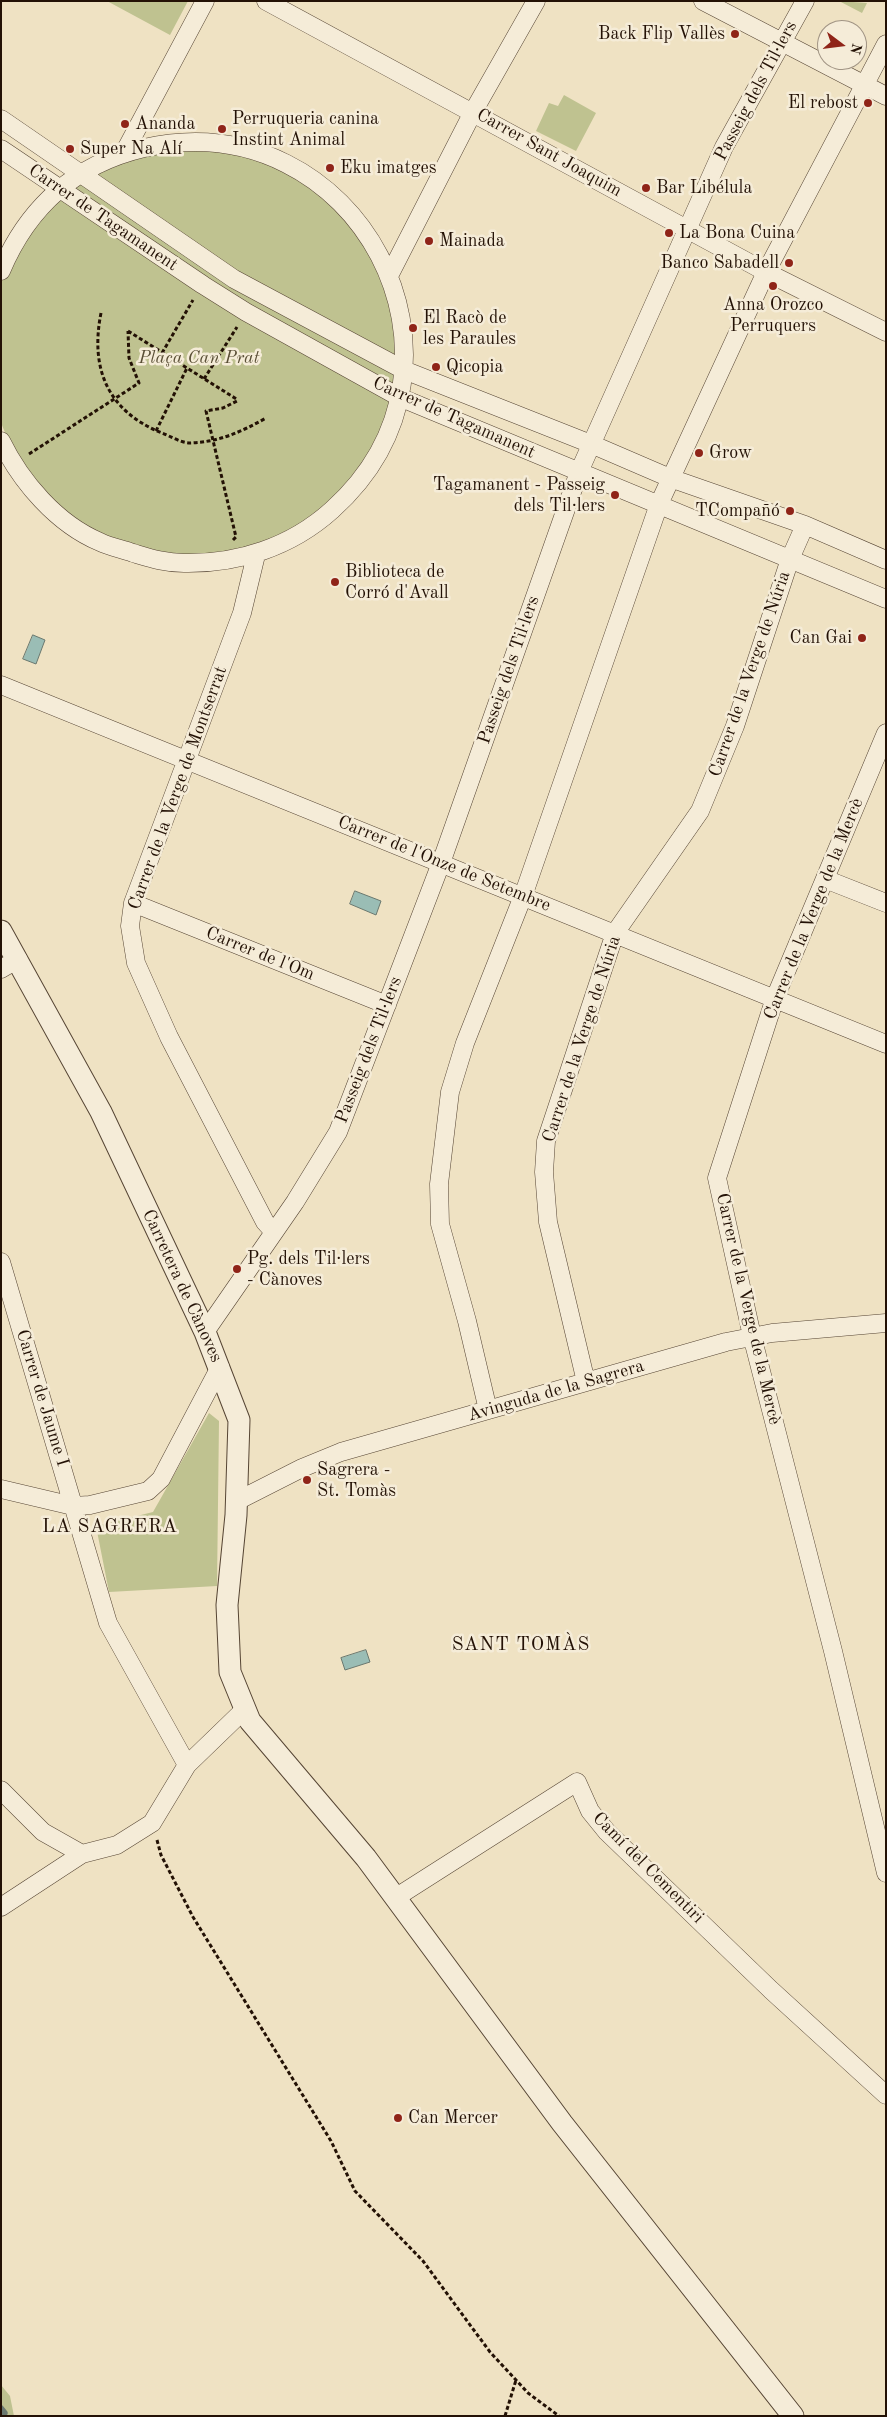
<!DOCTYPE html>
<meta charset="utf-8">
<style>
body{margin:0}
#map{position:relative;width:887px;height:2417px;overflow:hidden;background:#efe2c3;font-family:"Old Standard TT",serif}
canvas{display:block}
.frame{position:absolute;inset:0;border:2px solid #231105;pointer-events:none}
.north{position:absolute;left:817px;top:20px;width:50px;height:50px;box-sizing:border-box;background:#f5ecd8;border:1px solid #a19484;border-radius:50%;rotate:105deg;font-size:14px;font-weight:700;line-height:20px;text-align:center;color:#231105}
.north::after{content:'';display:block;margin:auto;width:18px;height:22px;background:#8f2418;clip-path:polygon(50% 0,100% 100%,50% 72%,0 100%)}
</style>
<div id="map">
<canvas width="887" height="2417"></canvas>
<div class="frame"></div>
<div class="north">N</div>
</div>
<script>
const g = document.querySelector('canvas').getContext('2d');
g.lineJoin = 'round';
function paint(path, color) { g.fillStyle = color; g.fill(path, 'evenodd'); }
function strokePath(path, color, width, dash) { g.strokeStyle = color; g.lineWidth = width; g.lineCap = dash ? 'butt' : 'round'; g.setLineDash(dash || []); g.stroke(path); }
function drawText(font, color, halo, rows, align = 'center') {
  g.font = font + ' "Old Standard TT",serif'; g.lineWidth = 5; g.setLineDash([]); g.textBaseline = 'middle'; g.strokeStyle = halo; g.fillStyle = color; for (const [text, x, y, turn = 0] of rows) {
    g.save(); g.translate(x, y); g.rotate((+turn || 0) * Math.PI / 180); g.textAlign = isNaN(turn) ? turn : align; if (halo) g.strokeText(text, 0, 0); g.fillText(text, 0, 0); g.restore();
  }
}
paint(new Path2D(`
 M107 1H188L170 35Z
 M839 1 867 3 862 13Z
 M564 95 596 113 576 151 536 131 549 103 558 106Z
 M-11 353a206 206 0 1 1 412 0a206 206 0 1 1-412 0Z
 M209 1413 219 1421 217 1586 109 1592 96 1526 153 1512Z
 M1 2385 10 2396 14 2416H1Z`), '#bfc290');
const water = new Path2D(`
 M33 635 45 640 36 664 23 659Z
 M355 891 381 901 376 915 350 904Z
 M366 1650 370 1662 345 1670 341 1658Z`);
paint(water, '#9abdb5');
strokePath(water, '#6a786f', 1);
strokePath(new Path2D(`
 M1 2408 5 2413 4 2416`), '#6a786f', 5.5);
const minor = new Path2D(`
 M266 1 766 272 886 332
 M703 1 886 96
 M1 119 234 279 404 370 591 444 670 478 805 525 886 560
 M1 149 203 285 246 312 399 397 886 599
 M124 153 205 1
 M1 271C28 207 76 164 144 148 357 100 496 363 332 510 291 547 238 564 184 563 165 563 150 558 133 553 122 549 110 547 100 542 57 524 21 482 1 441
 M390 274 473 112 536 1
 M256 555 242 613 133 903 130 926 136 963 169 1037 265 1222 273 1231
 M1 685 886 1044
 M886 733 775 998 717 1178 752 1336 833 1651 886 1873
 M825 879 886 903
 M133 903 387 1005
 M1 969 18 959
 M1 1262 108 1623 187 1765
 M205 1332 295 1202 338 1132 441 863 579 472 724 147 805 1
 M586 1382 548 1222 544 1172 546 1141 615 933 700 811 735 726 790 559 805 525
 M488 1410 467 1321 440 1224 439 1184 450 1092 465 1043 523 896 659 504 766 272 886 44
 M1 1489 73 1506 90 1505 148 1491 161 1479 220 1367
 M237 1501 302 1468 341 1452 726 1342 772 1333 886 1323
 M1 1790 43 1832 82 1854
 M395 1898 577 1782 590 1811 607 1832 771 1990 886 2095
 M1 1907 82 1854 117 1845 152 1823 187 1765 245 1709`);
const tertiary = new Path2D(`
 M1 931 101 1112 205 1332 239 1420 236 1515 227 1605 230 1672 250 1721 366 1858 562 2123 793 2416`);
strokePath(minor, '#564534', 19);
strokePath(tertiary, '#564534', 23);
strokePath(new Path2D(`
 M101 313C90 368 107 411 162 433 170 436 181 443 190 443 219 442 241 432 266 418
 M128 331 238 400
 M162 353 193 300
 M204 379 237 327
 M156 431 187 368
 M29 454 139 383 129 358 128 331
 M233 540 236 537 206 411 223 408 239 400
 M157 1840 161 1855 193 1917 331 2141 355 2191 423 2261 490 2352 528 2393 559 2416
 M505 2416 516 2380`), '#231105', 3, [4, 2.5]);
strokePath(minor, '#f5ecd8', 18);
strokePath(tertiary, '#f5ecd8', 21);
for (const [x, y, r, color] of [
 [735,34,5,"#8f2418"],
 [868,103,5,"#8f2418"],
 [125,124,5,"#8f2418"],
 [222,129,5,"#8f2418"],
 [70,149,5,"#8f2418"],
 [330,168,5,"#8f2418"],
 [646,188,5,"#8f2418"],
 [669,233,5,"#8f2418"],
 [429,241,5,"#8f2418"],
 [789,263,5,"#8f2418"],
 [773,286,5,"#8f2418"],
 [413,328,5,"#8f2418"],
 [436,367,5,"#8f2418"],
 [699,453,5,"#8f2418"],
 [615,495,5,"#8f2418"],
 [790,511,5,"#8f2418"],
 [335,582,5,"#8f2418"],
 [862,638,5,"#8f2418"],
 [237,1269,5,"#8f2418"],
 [307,1480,5,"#8f2418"],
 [398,2118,5,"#8f2418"]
]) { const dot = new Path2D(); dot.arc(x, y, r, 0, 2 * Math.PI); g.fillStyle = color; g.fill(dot); strokePath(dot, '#f5ecd8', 2); }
drawText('18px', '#231105', '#f5ecd8', [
 ["Back Flip Vallès",725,34,"right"],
 ["El rebost",858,103,"right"],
 ["Perruqueria canina",232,119],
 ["Instint Animal",232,140],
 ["Ananda",135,124],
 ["Super Na Alí",80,149],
 ["Eku imatges",340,168],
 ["Bar Libélula",656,188],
 ["La Bona Cuina",679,233],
 ["Mainada",439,241],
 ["Banco Sabadell",779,263,"right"],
 ["Anna Orozco",773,305,"center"],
 ["Perruquers",773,326,"center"],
 ["El Racò de",423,318],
 ["les Paraules",423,339],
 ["Qicopia",446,367],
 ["Grow",709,453],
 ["Tagamanent - Passeig",605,485,"right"],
 ["dels Til·lers",605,506,"right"],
 ["TCompañó",780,511,"right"],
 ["Biblioteca de",345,572],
 ["Corró d'Avall",345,593],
 ["Can Gai",852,638,"right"],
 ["Pg. dels Til·lers",247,1259],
 ["- Cànoves",247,1280],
 ["Sagrera -",317,1470],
 ["St. Tomàs",317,1491],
 ["Can Mercer",408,2118]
], 'left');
drawText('18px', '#231105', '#f5ecd8', [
 ["Passeig dels Til·lers",756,91,-62],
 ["Carrer Sant Joaquim",549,153,29],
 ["Carrer de Tagamanent",103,218,34],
 ["Carrer de Tagamanent",454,418,24],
 ["Passeig dels Til·lers",509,670,-71],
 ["Carrer de la Verge de Núria",750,674,-71],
 ["Carrer de la Verge de Montserrat",178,788,-70],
 ["Carrer de l'Onze de Setembre",444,864,22],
 ["Carrer de la Verge de la Mercè",814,909,-68],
 ["Carrer de l'Om",260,954,22],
 ["Carrer de la Verge de Núria",582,1039,-72],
 ["Passeig dels Til·lers",369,1050,-69],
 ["Carretera de Cànoves",182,1286,65],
 ["Carrer de la Verge de la Mercè",748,1309,77],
 ["Avinguda de la Sagrera",556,1391,-16],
 ["Carrer de Jaume I",42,1398,73],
 ["Camí del Cementiri",648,1868,45]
]);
drawText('italic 18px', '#5a4f36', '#f5ecd8', [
 ["Plaça Can Prat",199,358]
]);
g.letterSpacing = '1px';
drawText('19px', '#231105', '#f5ecd8', [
 ["LA SAGRERA",110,1527],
 ["SANT TOMÀS",521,1645]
]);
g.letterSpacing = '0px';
</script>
